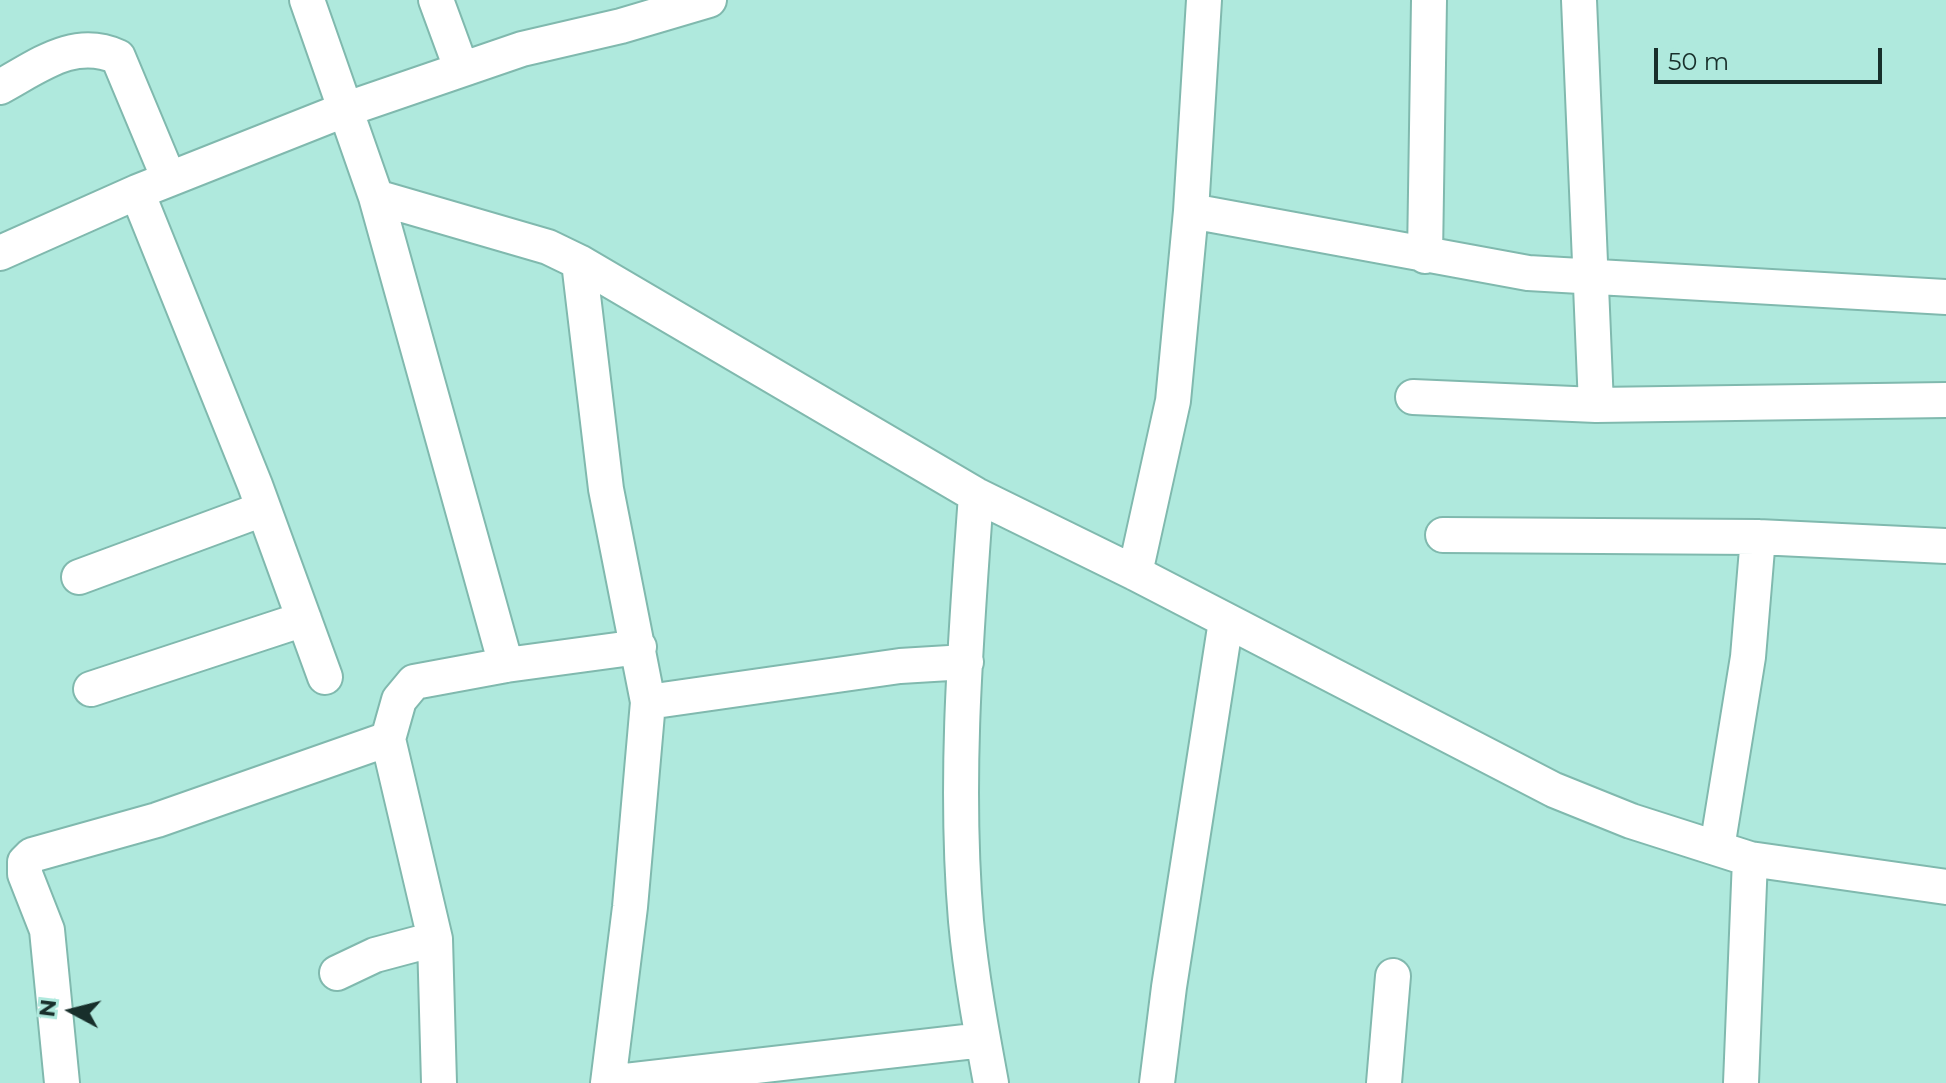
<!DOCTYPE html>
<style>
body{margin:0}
#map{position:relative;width:1946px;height:1083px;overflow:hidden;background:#afe9dd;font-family:Montserrat,sans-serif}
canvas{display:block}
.north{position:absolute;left:32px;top:971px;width:80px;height:80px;-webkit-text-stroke:6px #afe9dd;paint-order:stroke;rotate:277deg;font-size:22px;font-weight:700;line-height:32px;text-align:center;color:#182f2b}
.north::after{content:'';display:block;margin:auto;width:28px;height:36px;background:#182f2b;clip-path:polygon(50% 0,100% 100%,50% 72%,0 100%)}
.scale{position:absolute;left:1654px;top:48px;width:228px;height:36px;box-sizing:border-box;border:4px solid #182f2b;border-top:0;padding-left:10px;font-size:24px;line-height:28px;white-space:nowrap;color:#182f2b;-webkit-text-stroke:6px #afe9dd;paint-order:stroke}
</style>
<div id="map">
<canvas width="1946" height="1083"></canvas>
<div class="north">N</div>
<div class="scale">50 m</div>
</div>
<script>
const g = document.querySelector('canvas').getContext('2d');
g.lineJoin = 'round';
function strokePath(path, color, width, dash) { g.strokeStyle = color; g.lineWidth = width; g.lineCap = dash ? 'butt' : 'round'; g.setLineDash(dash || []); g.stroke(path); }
const minor = new Path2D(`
 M307 0 376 197 548 247 579 262 976 495 1135 573 1554 790 1631 821 1750 859 1741 1083
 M436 0 461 68
 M1579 0 1596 405
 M0 87C39 66 74 37 118 57L169 179
 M137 192 255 485 325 677
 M376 197 506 665
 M1191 211 1528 273 1946 297
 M0 253 137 192 344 110 522 49 621 26 709 0
 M1425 256 1429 0
 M579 262 606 489 648 702 630 907 608 1083
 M1413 397 1596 405 1946 400
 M976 495C966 636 954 779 966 921 971 975 981 1029 991 1083
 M1443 535 1758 537 1946 546
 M1135 573 1173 401 1191 211 1204 0
 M79 577 263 509
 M91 689 304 619
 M648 702 900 666 966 662
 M1717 848 1748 657 1758 537
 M1750 859 1946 887
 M337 973 375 955 435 939
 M62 1083 47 930 25 874V862L32 855 157 820 388 739
 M439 1083 435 939 388 739 399 700 414 682 506 665 639 647
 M608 1083 983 1040
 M1157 1083 1169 987 1226 621
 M1384 1083 1393 976`);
strokePath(minor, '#80b9ae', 38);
strokePath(minor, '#fff', 34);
</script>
